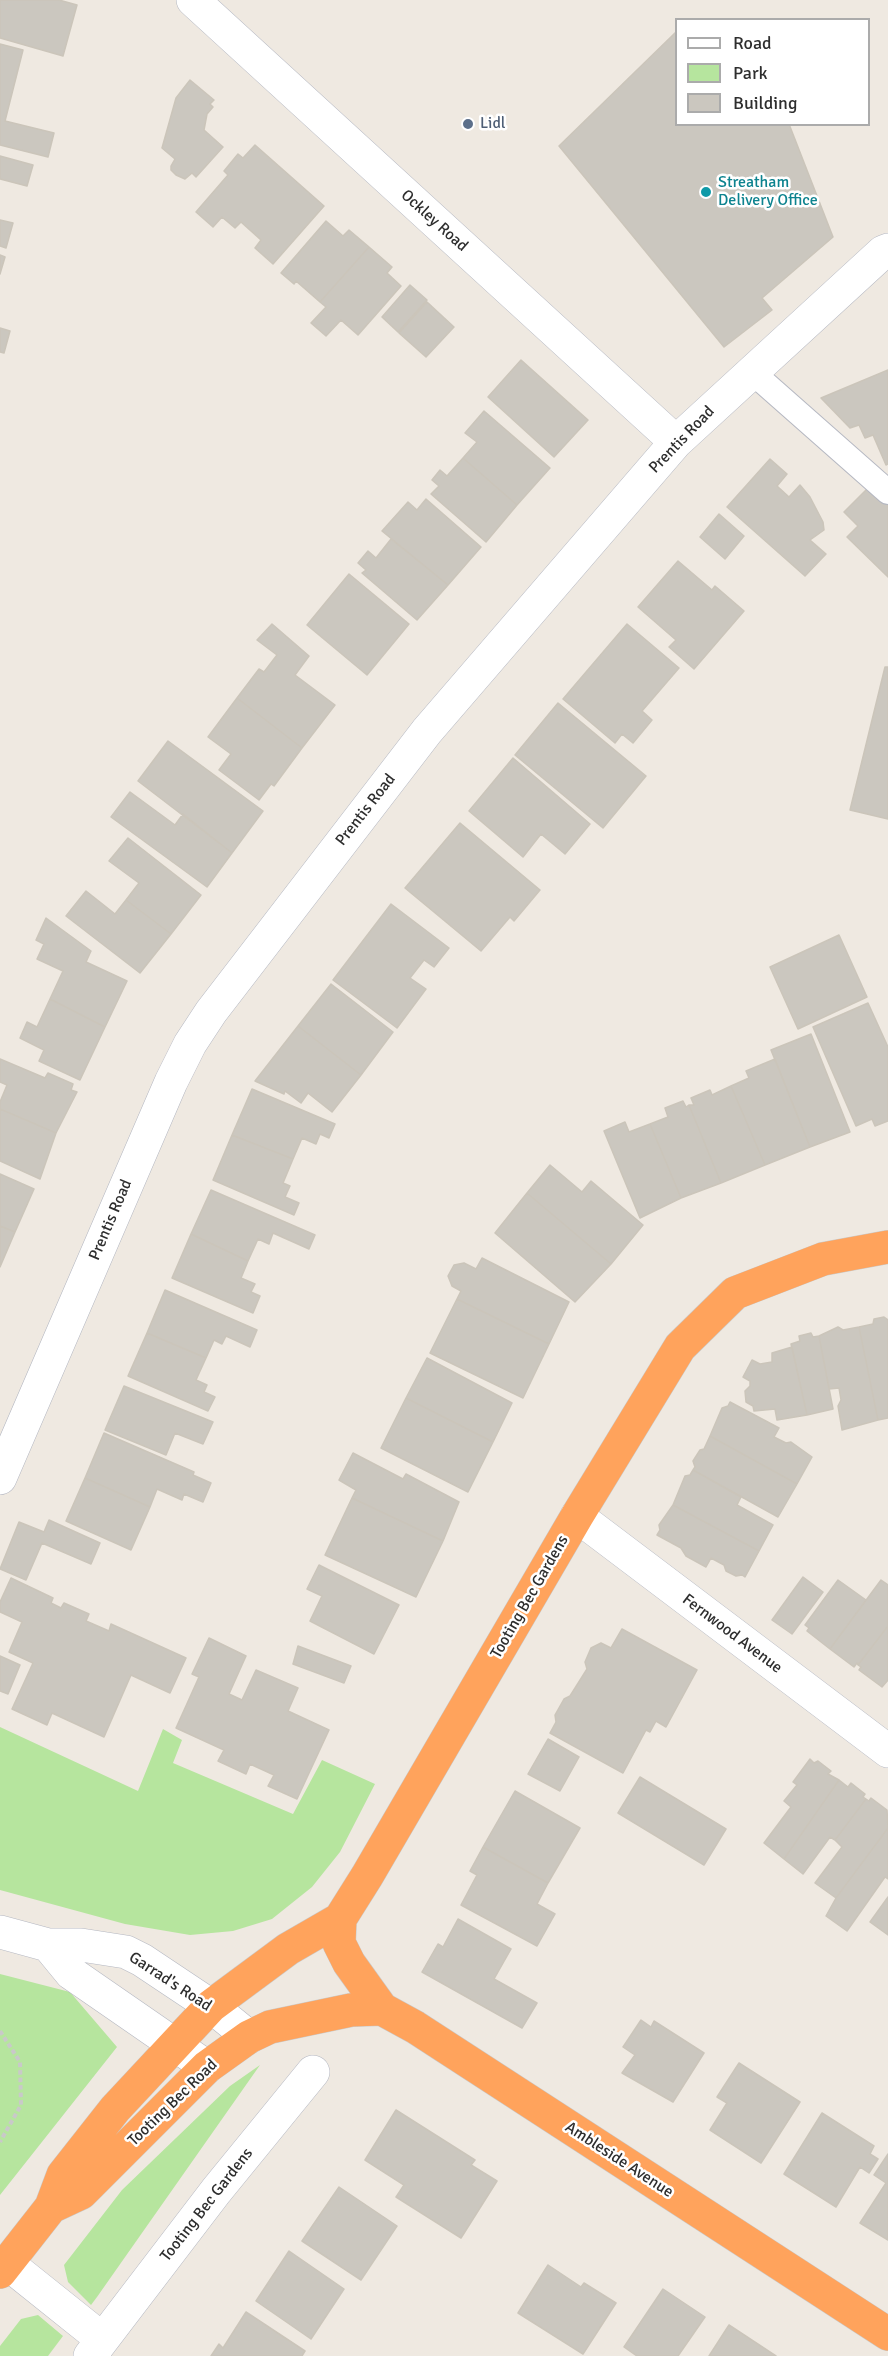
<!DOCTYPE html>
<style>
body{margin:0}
#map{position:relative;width:888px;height:2356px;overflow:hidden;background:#efe9e1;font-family:Signika,sans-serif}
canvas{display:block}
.legend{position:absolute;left:675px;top:18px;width:195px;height:108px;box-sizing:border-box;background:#fff;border:2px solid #ababab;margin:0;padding:8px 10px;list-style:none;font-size:18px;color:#2e2e2e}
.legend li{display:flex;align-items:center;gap:12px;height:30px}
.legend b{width:30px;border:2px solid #ababab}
</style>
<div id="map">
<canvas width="888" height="2356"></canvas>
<ul class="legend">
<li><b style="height:8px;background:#fff"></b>Road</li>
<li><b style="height:16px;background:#b6e59e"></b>Park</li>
<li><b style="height:16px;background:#cbc7bf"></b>Building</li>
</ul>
</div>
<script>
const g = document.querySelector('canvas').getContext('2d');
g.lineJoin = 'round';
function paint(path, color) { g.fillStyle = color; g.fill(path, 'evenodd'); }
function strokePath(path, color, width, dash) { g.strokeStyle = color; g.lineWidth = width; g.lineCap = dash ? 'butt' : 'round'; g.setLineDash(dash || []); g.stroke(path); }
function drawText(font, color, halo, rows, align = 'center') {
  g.font = font + ' Signika,sans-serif'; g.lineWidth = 5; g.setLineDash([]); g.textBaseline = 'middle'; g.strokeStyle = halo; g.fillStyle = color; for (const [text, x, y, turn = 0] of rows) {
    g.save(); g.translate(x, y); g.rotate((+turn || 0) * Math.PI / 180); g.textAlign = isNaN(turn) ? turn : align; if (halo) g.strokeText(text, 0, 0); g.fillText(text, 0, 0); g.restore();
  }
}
paint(new Path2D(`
 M0 1727 138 1791 163 1729 182 1740 173 1763 293 1814 322 1760 375 1784 340 1852 312 1887 272 1919 233 1931 190 1935 125 1924 0 1890Z
 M0 1974 70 1992 117 2047 0 2195Z
 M260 2065 97 2297 91 2305 68 2282 64 2265 122 2190 230 2086Z
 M38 2315 63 2336 48 2356H0V2346L21 2319Z`), '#b6e59e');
const building = new Path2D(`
 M0 0H59L77 5 63 56 0 38Z
 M676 32V124H789L833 237 762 298 772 310 724 347 559 146Z
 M0 44 23 50 5 121 54 133 48 157 0 145Z
 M190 80 214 100 210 104 213 107 207 114 204 130 223 147 196 177 192 173 185 179 176 175 171 170V166L175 159 162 148 176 98Z
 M255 145 324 206 273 264 255 248 261 240 241 222 235 228 222 217 213 227 196 212 228 175 224 171 238 154 243 158Z
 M0 156 33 165 27 186 0 179Z
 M0 220 13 223 6 248 0 246Z
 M326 221 343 236 349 230 369 247 320 302 296 281 294 284 281 273Z
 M369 247 392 267 387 273 401 286 358 335 341 320 326 336 311 323 326 307 320 302Z
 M0 255 5 257 0 274Z
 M410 285 427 300 398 332 382 317Z
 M427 302 454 327 426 357 399 333Z
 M0 328 10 331 4 353 0 352Z
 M521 360 588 420 554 457 488 397Z
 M888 370V464L886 465 873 435 865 438 859 425 850 428 821 398Z
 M484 411 550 468 517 505 463 458 477 442 465 433Z
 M463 458 517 505 486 542 431 494 439 486 432 480 440 470 447 476Z
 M770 459 787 474 777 486 789 497 800 485 810 497 823 522 824 530 810 540 826 554 805 576 727 507Z
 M869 487 888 505V577L847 537 858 526 844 512Z
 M426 499 481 547 448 585 382 531 408 502 417 510Z
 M719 514 744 536 725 559 700 537Z
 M391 539 448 585 417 620 362 573 366 570 358 563 368 551 376 558Z
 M678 561 712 590 715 586 744 611 694 669 669 647 676 640 638 607Z
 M349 574 409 624 367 675 307 625Z
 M272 624 309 656 295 675 335 705 302 748 237 698 259 669 264 672 277 655 257 640Z
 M627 624 679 668 642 711 652 720 633 743 622 734 615 743 563 699Z
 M885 667H888V819L850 810Z
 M237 698 302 748 274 786 271 784 259 800 219 770 231 754 208 737Z
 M558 703 646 776 603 828 515 755Z
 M168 741 263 811 232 853 138 781Z
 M513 758 590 824 565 854 541 834 523 857 469 811Z
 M130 792 175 825 183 814 232 853 207 887 111 817Z
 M460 823 540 890 514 921 510 917 481 951 405 888Z
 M128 838 201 895 171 934 126 900 139 883 109 861Z
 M86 891 115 914 126 900 171 934 140 973 66 916Z
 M391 904 449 948 434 967 424 960 410 978 426 989 397 1028 333 980Z
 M46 918 91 951 86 962 127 981 105 1027 50 999 63 971 37 959 44 944 36 940Z
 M839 935 867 997 798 1029 770 967Z
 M331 984 393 1032 361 1075 298 1026Z
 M50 999 105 1027 80 1080 39 1061 44 1050 20 1038 27 1022 37 1027Z
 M868 1003 888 1047V1121L875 1126 872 1119 856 1126 813 1027Z
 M298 1026 361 1075 332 1112 308 1093 301 1103 285 1091 284 1094 255 1081Z
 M811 1034 850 1132 810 1147 771 1050Z
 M0 1059 45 1078 48 1073 73 1084 71 1090 77 1092 56 1133 0 1109V1102L7 1085 0 1082Z
 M775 1059 810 1147 765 1165 731 1086 749 1078 746 1071Z
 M731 1086 765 1165 721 1183 689 1105H694L691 1098 710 1090 712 1095Z
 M252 1089 335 1124 329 1138 320 1134 316 1144 302 1138 293 1159 232 1135Z
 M683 1101 686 1107 689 1105 721 1183 681 1198 650 1124 668 1117 665 1108Z
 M0 1109 56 1133 40 1179 0 1161Z
 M625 1122 629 1132 650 1124 681 1198 640 1218 604 1131Z
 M232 1135 293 1159 283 1183 290 1186 285 1197 299 1203 294 1215 213 1180Z
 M550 1165 582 1192 591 1181 643 1225 611 1264 527 1193Z
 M0 1174 34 1189 15 1232 0 1226Z
 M211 1190 315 1235 309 1249 273 1233 269 1244 258 1239 248 1261 191 1234Z
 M527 1193 611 1264 575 1302 495 1233Z
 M0 1226 15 1232 0 1267Z
 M191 1234 248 1261 241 1278 255 1284 251 1292 260 1296 253 1313 172 1278Z
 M482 1258 569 1302 549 1344 457 1299 461 1291 452 1286 448 1276 454 1265 464 1263 476 1269Z
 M165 1290 257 1330 250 1347 226 1336 222 1344 214 1340 206 1358 147 1333Z
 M457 1299 549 1344 523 1398 430 1353Z
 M884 1317 888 1320V1418L878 1420 859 1327 873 1324 874 1319Z
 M838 1327 843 1330 859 1327 878 1420 842 1430 838 1406 841 1400 839 1388 829 1389 819 1336Z
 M147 1333 206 1358 196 1380 207 1385 204 1392 215 1397 208 1411 128 1376Z
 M811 1333 813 1337 819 1336 833 1409 807 1415 791 1344 800 1341 799 1336Z
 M792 1347 807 1415 777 1420 775 1409 754 1411 753 1406 746 1402 745 1391 750 1386V1381L743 1377 752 1360 760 1364 772 1362V1353Z
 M427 1358 512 1403 493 1442 406 1398Z
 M124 1386 213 1422 203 1444 175 1433 166 1455 105 1430Z
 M406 1398 493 1442 468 1492 381 1448Z
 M730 1402 779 1428 774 1437 786 1443 791 1442 812 1457 797 1484 710 1436 722 1408 728 1406Z
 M104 1433 194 1472 193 1475 211 1483 203 1502 184 1494 182 1500 157 1489 150 1507 85 1478Z
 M710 1436 797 1484 778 1517 693 1470 695 1467 693 1461 700 1450 704 1449Z
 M353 1453 403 1479 406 1474 459 1502 443 1541 352 1498 356 1490 339 1480Z
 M693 1470 741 1497 737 1505 773 1525 759 1551 673 1505 685 1476 690 1475Z
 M85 1478 150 1507 131 1550 66 1521Z
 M352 1498 443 1541 416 1597 325 1555Z
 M673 1505 759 1551 745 1577 742 1575 736 1576 726 1571 724 1565 711 1558 706 1567 686 1556 681 1548 657 1535 660 1530 659 1525Z
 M49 1520 100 1543 91 1564 42 1543 26 1580 0 1569 19 1522 44 1532Z
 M319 1565 399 1605 374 1654 310 1621 322 1596 307 1589Z
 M803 1577 823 1592 792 1634 772 1620Z
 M11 1578 53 1598 51 1603 61 1608 64 1603 89 1614 86 1621 109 1631 111 1624 186 1658 170 1693 131 1675 104 1737 52 1713 47 1725 12 1709 33 1663 9 1652 22 1622 0 1612V1602Z
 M838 1580 866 1600 830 1649 807 1631 809 1628 805 1625Z
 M881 1580 888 1585V1626L858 1665 857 1663 854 1667 830 1649Z
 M888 1626V1680L882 1687 859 1670 861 1667 858 1665Z
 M622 1629 697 1670 666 1727 656 1721 650 1732 646 1730 623 1773 550 1733 556 1722 555 1715 564 1699 570 1696 587 1669 585 1662 591 1648 601 1643 611 1648Z
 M209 1638 246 1656 229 1694 242 1700 256 1670 298 1688 288 1711 329 1730 297 1799 268 1786 274 1775 250 1764 246 1774 218 1761 224 1750 176 1728 199 1677 192 1674Z
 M298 1646 351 1666 344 1683 293 1664Z
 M0 1656 20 1665 8 1694 0 1691Z
 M548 1739 579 1757 560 1791 528 1774Z
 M810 1759 814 1763 818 1761 831 1771 828 1774 839 1780 784 1859 764 1843 791 1807 784 1801 797 1785 793 1782Z
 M640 1777 726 1829 704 1865 618 1813Z
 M839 1780 848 1787 851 1783 865 1794 863 1797 866 1799 835 1840 830 1837 803 1874 784 1859Z
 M515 1791 580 1828 548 1883 483 1847Z
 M871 1798 887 1810 888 1828 836 1898 815 1883 842 1847 835 1840 866 1799 869 1801Z
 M888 1828V1879L885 1877 847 1931 826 1916 836 1898Z
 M483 1847 548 1883 537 1904 555 1914 537 1946 461 1905 477 1875 470 1871Z
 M888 1897V1935L870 1922Z
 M458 1919 511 1949 494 1979 537 2003 522 2028 422 1972 438 1944 443 1947Z
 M641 2020 651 2027 654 2021 704 2053 673 2102 622 2073 635 2055 623 2047Z
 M739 2063 800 2102 761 2163 710 2130 727 2103 717 2097Z
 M396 2110 475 2160 471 2165 497 2181 461 2238 396 2197 404 2185 365 2160Z
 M822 2113 874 2146 870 2154 878 2159 869 2173 860 2167 836 2207 784 2174Z
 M888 2154V2240L860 2223 886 2183 874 2175Z
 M339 2187 397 2226 361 2280 302 2241Z
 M289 2251 344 2289 311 2339 256 2301Z
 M548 2265 581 2287 584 2283 616 2303 583 2354 518 2313Z
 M663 2289 705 2317 678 2356H637L624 2347Z
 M246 2312 305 2351 302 2356H211L219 2344 223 2348Z
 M729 2325 776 2356H709Z`);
paint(building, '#cbc7bf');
strokePath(building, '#cbc5ba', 1.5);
const lane = new Path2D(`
 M752 372 888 492`);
const street = new Path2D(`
 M193 0 676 442
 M0 1478 171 1082 190 1044 211 1012 427 731 676 442 883 252 888 250
 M577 1516 888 1751
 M7 2263 102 2339
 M90 2356 216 2191 313 2072`);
const secondary = new Path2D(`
 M0 1932 48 1945H81L126 1952 142 1960 211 2006 249 2037
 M48 1945 71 1973 207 2067`);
const highway = new Path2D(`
 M340 1919 339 1943 349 1963 382 2009
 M51 2207 81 2193 207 2067 249 2037 270 2027 351 2010 382 2009 415 2027 888 2334
 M0 2272 51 2207 63 2175 115 2109 211 2006 288 1949 340 1919 367 1876 577 1516 680 1347 735 1293 823 1259 888 1247`);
strokePath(lane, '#b4b7c1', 26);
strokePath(street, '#b4b7c1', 34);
strokePath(secondary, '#b4b7c1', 34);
strokePath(highway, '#c9c9c9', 34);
strokePath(new Path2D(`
 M0 2031 20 2062 21 2105 0 2142`), '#c9c9c9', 4, [4.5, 3]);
strokePath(lane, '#fff', 24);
strokePath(street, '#fff', 33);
strokePath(secondary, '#fff', 33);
strokePath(highway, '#ffa35c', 33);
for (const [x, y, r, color] of [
 [468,124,6,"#5c6f8a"],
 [706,192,6,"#0f9aa8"]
]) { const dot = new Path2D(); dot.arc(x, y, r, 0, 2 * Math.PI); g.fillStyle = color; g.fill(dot); strokePath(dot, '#fff', 2); }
drawText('16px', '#4e5e75', '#fff', [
 ["Lidl",480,124]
], 'left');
drawText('16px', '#0d838f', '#fff', [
 ["Streatham",718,183],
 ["Delivery Office",718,201]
], 'left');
drawText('16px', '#2e2e2e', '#fff', [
 ["Ockley Road",434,221,42],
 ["Prentis Road",682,440,-46],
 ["Prentis Road",366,810,-52],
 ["Prentis Road",111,1220,-67],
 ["Tooting Bec Gardens",530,1597,-60],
 ["Fernwood Avenue",732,1634,37],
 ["Garrad's Road",170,1982,33],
 ["Tooting Bec Road",173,2103,-44],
 ["Ambleside Avenue",619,2160,33],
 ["Tooting Bec Gardens",207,2205,-52]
]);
</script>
